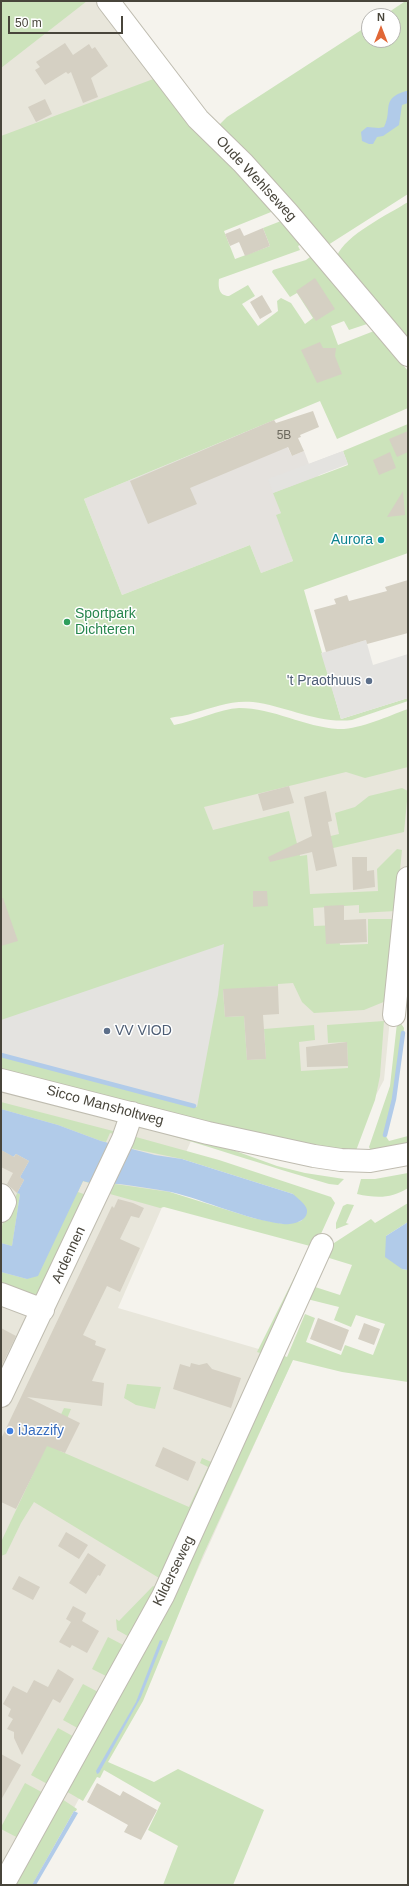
<!DOCTYPE html>
<style>
body{margin:0}
#map{position:relative;width:409px;height:1886px;overflow:hidden;background:#f5f3ed;font-family:Arial,sans-serif}
canvas{display:block}
.frame{position:absolute;inset:0;border:2px solid #48453b;pointer-events:none}
.north{position:absolute;left:361px;top:8px;width:40px;height:40px;box-sizing:border-box;background:#fff;border:1px solid #b6b5b1;border-radius:50%;rotate:0deg;font-size:11px;font-weight:700;line-height:16px;text-align:center;color:#48453b}
.north::after{content:'';display:block;margin:auto;width:14px;height:18px;background:#e16737;clip-path:polygon(50% 0,100% 100%,50% 72%,0 100%)}
.scale{position:absolute;left:8px;top:16px;width:115px;height:18px;box-sizing:border-box;border:2px solid #48453b;border-top:0;padding-left:5px;font-size:12px;line-height:14px;white-space:nowrap;color:#48453b;-webkit-text-stroke:3px #fff;paint-order:stroke}
</style>
<div id="map">
<canvas width="409" height="1886"></canvas>
<div class="frame"></div>
<div class="north">N</div>
<div class="scale">50 m</div>
</div>
<script>
const g = document.querySelector('canvas').getContext('2d');
g.lineJoin = 'round';
function paint(path, color) { g.fillStyle = color; g.fill(path, 'evenodd'); }
function strokePath(path, color, width, dash) { g.strokeStyle = color; g.lineWidth = width; g.lineCap = dash ? 'butt' : 'round'; g.setLineDash(dash || []); g.stroke(path); }
function drawText(font, color, halo, rows, align = 'center') {
  g.font = font + ' Arial,sans-serif'; g.lineWidth = 3; g.setLineDash([]); g.textBaseline = 'middle'; g.strokeStyle = halo; g.fillStyle = color; for (const [text, x, y, turn = 0] of rows) {
    g.save(); g.translate(x, y); g.rotate((+turn || 0) * Math.PI / 180); g.textAlign = isNaN(turn) ? turn : align; if (halo) g.strokeText(text, 0, 0); g.fillText(text, 0, 0); g.restore();
  }
}
paint(new Path2D(`
 M1 1H123L177 79 1 139Z
 M408 754V1008H391L384 1080 347 1150 197 1105 200 807Z
 M1 1065 201 1118 118 1308 293 1359 180 1609 33 1885H1Z`), '#e8e6db');
paint(new Path2D(`
 M274 420 292 456 304 451 309 464 343 451 281 513 277 515 293 561 261 573 250 545 122 595 84 499Z`), '#e5e2de');
paint(new Path2D(`
 M1 1H87L1 68Z
 M403 1H408V194L328 245 217 129 193 101 218 126 227 117 369 25V40H393V16H383L404 2Z
 M156 78 276 210 224 231 235 259 270 246 263 228 281 221 302 244 298 246 300 250 219 279C218 287 219 296 229 296L248 285 255 296 242 304 258 326 278 311 277 301 281 298 291 303 305 324 313 318 297 293 290 297 272 272 273 270 306 260 310 257H314L368 322 367 324 349 330 344 321 331 326 338 345 374 331 408 371V408L337 439 320 401 84 499 122 595 250 545 261 573 293 561 276 515 281 513 273 493 348 465 343 451 408 424V553L304 590 341 719 408 698V701L352 720C318 724 286 706 253 702 231 700 215 707 194 713 186 716 178 716 170 718L174 725C195 721 220 709 239 708 273 708 305 727 338 729 359 730 388 716 408 709V767L365 778 346 772 204 807 213 830 289 811 300 856 307 855 310 894 378 891 377 869 397 849 402 850 396 911 359 913V905L313 908 314 926 338 925 340 945 368 944V919H396L386 1001 364 1010 314 1013 302 1002 293 983 278 984V986L223 990 225 1017 244 1016 247 1060 266 1059 264 1029 314 1025 315 1040 299 1042 301 1071 348 1068 347 1042 328 1043 327 1025 384 1021 380 1076 375 1100 354 1156H347L1 1072V136Z
 M408 202V347L337 256C345 235 389 214 408 202Z
 M402 788 408 791 404 832 320 851 318 839 339 834 335 813 355 807 369 796Z
 M400 1022 404 1028 400 1062 394 1099 385 1135 389 1141 408 1136V1150L372 1153 369 1147 390 1086 397 1023Z
 M1 1102 113 1131V1134L110 1133 106 1142 101 1141 58 1125 1 1109Z
 M141 1126 208 1141 277 1166 305 1173 344 1179 338 1185 329 1184C266 1166 204 1144 140 1127Z
 M136 1137 219 1160 331 1197 335 1203 265 1357 257 1360 260 1353 257 1352 310 1246 164 1207 160 1208 110 1194 115 1184 170 1192 253 1218 284 1224 301 1221 305 1216 293 1194 182 1159 134 1149 131 1148Z
 M76 1171 89 1183 83 1181 78 1192 89 1196 39 1298 1 1288V1272L27 1279Z
 M408 1173V1188C391 1199 376 1198 357 1194L361 1179H375Z
 M17 1193 20 1194 12 1246 1 1243V1231L4 1217 9 1216Z
 M408 1203V1222L386 1236 402 1269 408 1270V1382L342 1372 293 1360 203 1555 143 1701 108 1762 154 1782 178 1769 264 1810 233 1885H163L178 1846 148 1830 161 1803 104 1770 100 1778 97 1777 83 1801 64 1790 282 1355 287 1357 305 1314 315 1318 306 1342 341 1355 345 1345 373 1355 385 1324 356 1315 351 1327 334 1320 339 1307 307 1299 312 1286 340 1295 352 1265 326 1257 331 1245 371 1219 375 1223Z
 M347 1204 354 1205 346 1223 349 1224 336 1229V1223L343 1206Z
 M127 1384 161 1387 155 1409 136 1405 124 1398Z
 M64 1408 71 1409 64 1426 60 1451 189 1507 208 1467 200 1463 202 1458 216 1464 164 1581 34 1502 21 1523 6 1554 1 1556V1542Z
 M153 1586 161 1589 133 1639 117 1630 116 1619 119 1621Z
 M108 1637 129 1648 112 1679 92 1669Z
 M83 1684 102 1694 81 1730 63 1720Z
 M58 1728 78 1739 51 1786 31 1775Z
 M25 1783 47 1795 22 1840 1 1829V1827Z
 M59 1797 77 1809 76 1811H74L32 1885H14Z`), '#cce3bb');
paint(new Path2D(`
 M343 451 348 464 273 493 268 479Z
 M366 640 373 665 408 654V698L341 719 321 653Z
 M224 944 218 995 197 1107 1 1055V1020Z`), '#e4e3e0');
paint(new Path2D(`
 M406 91H408V103L402 105 399 125 383 136 377 137 373 144H369L362 141 361 132 367 127 379 128 384 127C393 109 380 99 406 91Z
 M1 1109 58 1125 101 1141 155 1155 182 1159 293 1194C297 1198 306 1204 307 1210 308 1222 291 1225 283 1224 244 1219 208 1201 171 1192 154 1189 136 1186 119 1184 106 1183 95 1185 83 1181L38 1276 27 1279 1 1272V1243L12 1246 20 1194 17 1193 24 1180 20 1177 29 1161 16 1154 13 1157 1 1150Z
 M408 1222V1270L402 1269 385 1257 386 1236Z
 M160 1640 163 1641 141 1697 99 1773 97 1774 96 1771 136 1702Z
 M74 1811 78 1813 36 1885H32Z`), '#b1cbe9');
strokePath(new Path2D(`
 M1 1055 194 1106
 M385 1135 394 1099 403 1033`), '#b1cbe9', 4.5);
paint(new Path2D(`
 M65 43 73 55 89 44 92 49 95 47 108 66 91 78 98 97 83 103 71 72 68 74 66 72 45 85 35 70 40 67 36 62Z
 M45 99 52 114 36 122 28 107Z
 M240 228 244 236 263 228 270 246 245 256 239 242 230 246 225 234Z
 M315 278 335 309 316 321 296 291Z
 M262 295 272 312 260 319 250 302Z
 M320 342 323 348H336L335 356 342 374 317 383 301 350Z
 M313 411 319 427 300 435 301 437 298 438 304 451 292 456 288 447 190 488 197 504 148 524 130 481 274 420 276 423Z
 M408 431V452L397 457 389 439Z
 M390 452 396 468 379 475 373 460Z
 M403 491 405 515 387 517Z
 M408 580V633L367 644 366 640 326 652 314 610 336 604 334 599 347 595 349 601 387 591 385 587Z
 M289 786 294 803 263 811 258 794Z
 M326 791 332 821 328 822 337 866 316 871 312 852 270 862 268 857 312 836 304 797Z
 M352 857H367V871L374 870 375 887 353 890Z
 M253 891H267L268 906 253 907Z
 M3 898 18 941 1 946V899Z
 M344 905V920L366 919 367 942 326 944 324 906Z
 M278 986 279 1014 263 1015 266 1059 247 1060 244 1016 225 1017 223 989Z
 M347 1042 348 1066 307 1067 306 1047Z
 M1 1150 14 1157 16 1154 29 1161 20 1177 24 1180 17 1193 7 1184 13 1173 1 1167Z
 M118 1199 133 1203 144 1208 139 1218 131 1216 120 1239 140 1248 120 1292 107 1286 83 1335 96 1341 95 1345 106 1349 92 1381 104 1383 102 1406 27 1397 80 1423 65 1453 47 1446 16 1509 1 1502V1439L112 1206 114 1208Z
 M318 1318 349 1330 341 1351 310 1339Z
 M364 1323 380 1329 374 1345 358 1339Z
 M1 1328 16 1336 1 1367Z
 M191 1363 199 1365 207 1363 212 1369 241 1378 231 1408 173 1389 180 1364 190 1367Z
 M163 1447 196 1462 188 1481 155 1466Z
 M66 1532 88 1545 79 1559 58 1546Z
 M88 1553 106 1565 100 1576 98 1575 86 1594 69 1583Z
 M19 1576 40 1587 33 1600 12 1589Z
 M73 1606 86 1613 82 1621 99 1631 87 1653 72 1645 70 1648 59 1642 71 1622 66 1619Z
 M58 1669 74 1679 60 1703 53 1699 22 1755 14 1738V1732L7 1729 13 1719 8 1716 11 1709 3 1704 13 1686 27 1693 34 1680 48 1687Z
 M1 1754 21 1765 1 1800Z
 M97 1783 120 1796 123 1791 157 1810 141 1840 124 1832 128 1825 87 1802Z`), '#d5d0c3');
const minor = new Path2D(`
 M108 1 198 119 243 163 288 213 408 355
 M394 1015 408 878
 M1 1080 208 1133 314 1156 341 1160 370 1161 408 1154
 M1 1195 5 1202 1 1211
 M1 1294 43 1310
 M1 1396 123 1139 132 1113
 M3 1885 163 1596 322 1245`);
strokePath(minor, '#bfbcb0', 24);
strokePath(minor, '#fff', 22);
for (const [x, y, r, color] of [
 [381,540,4,"#0f9aa8"],
 [67,622,4,"#2e9e5b"],
 [369,681,4,"#5c6f8a"],
 [107,1031,4,"#5c6f8a"],
 [10,1431,4,"#3f7fe0"]
]) { const dot = new Path2D(); dot.arc(x, y, r, 0, 2 * Math.PI); g.fillStyle = color; g.fill(dot); strokePath(dot, '#fff', 1.5); }
drawText('12px', '#6b685d', null, [
 ["5B",284,436]
]);
drawText('14px', '#48453b', '#fff', [
 ["Oude Wehlseweg",256,179,47],
 ["Sicco Mansholtweg",105,1106,15],
 ["Ardennen",69,1255,-65],
 ["Kilderseweg",174,1571,-64]
]);
drawText('14px', '#0d838f', '#fff', [
 ["Aurora",373,540]
], 'right');
drawText('14px', '#27864d', '#fff', [
 ["Sportpark",75,614],
 ["Dichteren",75,630]
], 'left');
drawText('14px', '#4e5e75', '#fff', [
 ["'t Praothuus",361,681],
 ["VV VIOD",115,1031,"left"]
], 'right');
drawText('14px', '#366cbe', '#fff', [
 ["iJazzify",18,1431]
], 'left');
</script>
